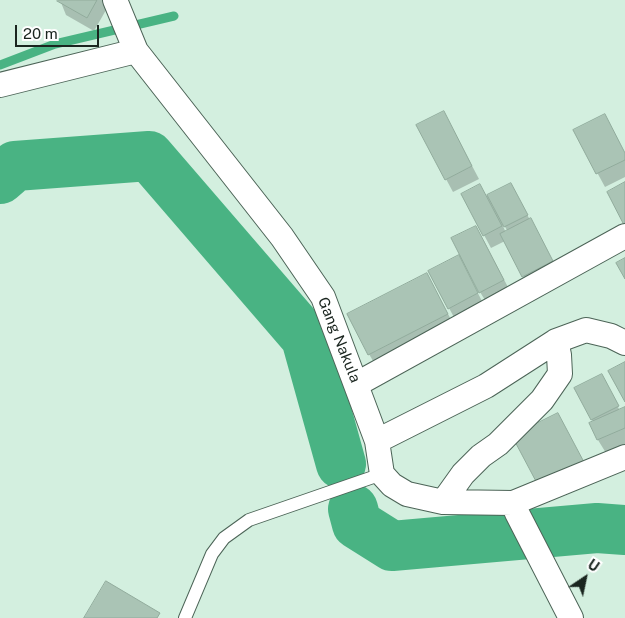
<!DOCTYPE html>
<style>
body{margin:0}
#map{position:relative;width:625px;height:618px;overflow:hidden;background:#d3efdf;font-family:"Public Sans",sans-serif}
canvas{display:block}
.north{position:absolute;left:560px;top:553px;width:50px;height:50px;-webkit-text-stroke:4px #fff;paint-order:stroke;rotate:34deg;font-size:14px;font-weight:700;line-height:20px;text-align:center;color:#1a251f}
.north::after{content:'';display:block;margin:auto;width:18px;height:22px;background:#1a251f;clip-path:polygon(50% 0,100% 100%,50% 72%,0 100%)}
.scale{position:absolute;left:15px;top:25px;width:84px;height:22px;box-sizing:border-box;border:2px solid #1a251f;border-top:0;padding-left:6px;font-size:15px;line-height:18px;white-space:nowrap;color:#1a251f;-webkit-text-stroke:4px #fff;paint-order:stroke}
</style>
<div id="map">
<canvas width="625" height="618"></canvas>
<div class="north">U</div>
<div class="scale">20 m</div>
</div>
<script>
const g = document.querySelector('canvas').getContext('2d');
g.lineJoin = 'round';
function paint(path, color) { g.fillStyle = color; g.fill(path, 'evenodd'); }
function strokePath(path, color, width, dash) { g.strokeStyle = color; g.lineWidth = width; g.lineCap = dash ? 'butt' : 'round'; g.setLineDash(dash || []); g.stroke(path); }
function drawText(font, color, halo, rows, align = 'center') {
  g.font = font + ' "Public Sans",sans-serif'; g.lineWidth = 4.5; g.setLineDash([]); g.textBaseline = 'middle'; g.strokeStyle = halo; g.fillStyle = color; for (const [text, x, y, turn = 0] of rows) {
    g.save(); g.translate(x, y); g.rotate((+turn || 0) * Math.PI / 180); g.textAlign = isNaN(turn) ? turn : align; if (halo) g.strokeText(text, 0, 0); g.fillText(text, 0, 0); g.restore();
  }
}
paint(new Path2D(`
 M60 0H109L110 3 94 31 66 15Z
 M451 126 479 179 453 192 446 179Z
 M574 130 625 154V177L605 187Z
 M511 184 559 275 531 289 505 241 491 248 484 235 486 196ZM504 225 508 232 506 233 503 226Z
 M484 241 511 293 488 305 480 292Z
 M466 270 485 307 456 321 449 308Z
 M437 293 458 333 380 373 369 354Z
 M576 389H609L620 411 625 409V444L606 453 598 440 593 422Z`), '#0003');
strokePath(new Path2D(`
 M0 65 55 44 174 16`), '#49b383', 9);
strokePath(new Path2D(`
 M0 179 15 166 149 156 306 338 341 464
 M353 509 357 524 392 546 597 528 625 530`), '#49b383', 50);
const building = new Path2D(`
 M58 0H97L87 18 57 1Z
 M444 111 472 166 445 180 416 125Z
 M605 114 625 153V160L596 174 573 130Z
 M625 182V227L607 192Z
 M511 183 528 215 504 227 487 195Z
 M480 184 502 226 483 236 461 194Z
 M531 218 553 261 522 277 500 234Z
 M476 226 504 280 479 293 451 238Z
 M459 255 478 293 448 309 428 271Z
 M625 258V279L616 263Z
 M427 273 448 314 368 355 347 314Z
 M625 362V402L608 371Z
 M602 374 619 406 591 420 574 388Z
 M625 407V428L597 440 589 423Z
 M558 413 585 464 539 487 512 436Z
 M106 581 160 613 157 618H84Z`);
paint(building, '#aac4b5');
strokePath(building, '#91ab9c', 1);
const service = new Path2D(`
 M185 618 212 554 224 538 249 520 382 474`);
const minor = new Path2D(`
 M115 0 136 51 282 237 323 297 377 441 382 474 392 485 407 494 443 502 513 503 517 513 571 618
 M0 85 136 51
 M357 384 625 236
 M377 441 486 386 556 341 586 330 611 336 625 343
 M443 502 463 474 481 456 498 444 542 400 560 374 559 355 556 341
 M513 503 625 457`);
strokePath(service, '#4c6457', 14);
strokePath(minor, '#4c6457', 26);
strokePath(service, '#fff', 12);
strokePath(minor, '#fff', 24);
drawText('15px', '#1a251f', '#fff', [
 ["Gang Nakula",339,340,68]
]);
</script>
